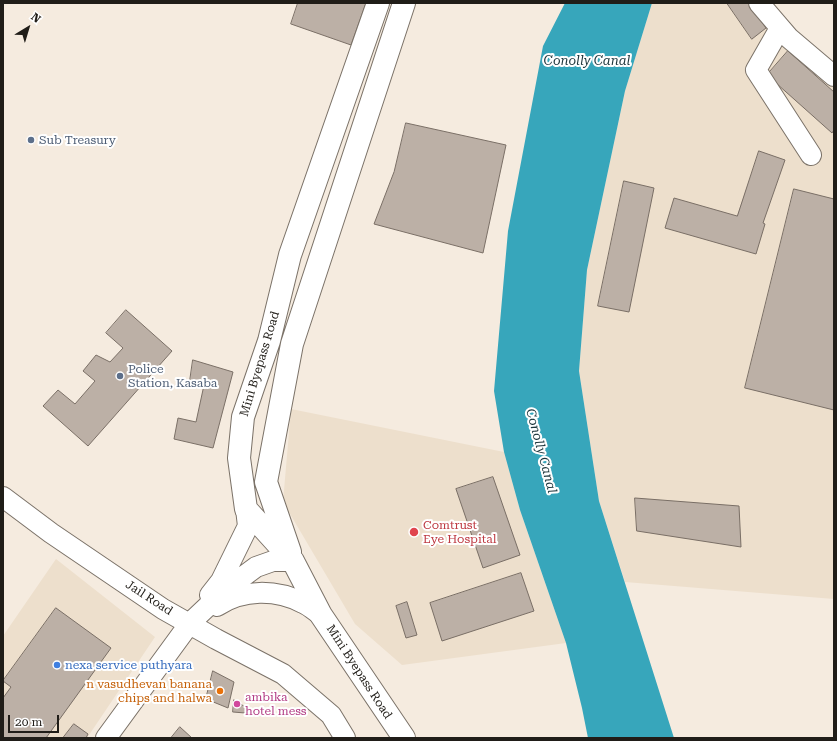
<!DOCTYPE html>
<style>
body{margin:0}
#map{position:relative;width:837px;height:741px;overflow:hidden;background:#f5ebdf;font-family:"Roboto Serif",serif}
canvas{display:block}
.frame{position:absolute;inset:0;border:4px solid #201d18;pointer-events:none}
.north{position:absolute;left:8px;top:8px;width:40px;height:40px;-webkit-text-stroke:3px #fff;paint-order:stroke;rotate:38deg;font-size:11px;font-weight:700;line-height:16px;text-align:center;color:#201d18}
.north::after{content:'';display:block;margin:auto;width:14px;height:18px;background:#201d18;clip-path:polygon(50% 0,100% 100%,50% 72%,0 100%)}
.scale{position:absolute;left:8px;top:715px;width:51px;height:18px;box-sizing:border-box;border:2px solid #201d18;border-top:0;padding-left:5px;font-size:12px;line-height:14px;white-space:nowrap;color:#201d18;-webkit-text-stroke:3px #fff;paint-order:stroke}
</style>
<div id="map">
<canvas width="837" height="741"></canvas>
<div class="frame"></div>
<div class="north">N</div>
<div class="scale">20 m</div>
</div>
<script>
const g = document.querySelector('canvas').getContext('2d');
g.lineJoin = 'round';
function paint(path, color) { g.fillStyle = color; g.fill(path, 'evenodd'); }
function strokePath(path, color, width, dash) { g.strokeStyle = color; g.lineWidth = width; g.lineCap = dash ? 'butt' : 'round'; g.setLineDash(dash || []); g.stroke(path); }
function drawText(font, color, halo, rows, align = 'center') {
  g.font = font + ' "Roboto Serif",serif'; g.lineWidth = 4; g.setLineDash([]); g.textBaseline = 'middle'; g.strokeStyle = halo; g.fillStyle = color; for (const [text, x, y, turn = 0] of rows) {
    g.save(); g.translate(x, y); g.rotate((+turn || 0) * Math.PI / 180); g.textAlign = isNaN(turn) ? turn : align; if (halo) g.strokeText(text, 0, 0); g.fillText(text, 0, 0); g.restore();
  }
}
paint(new Path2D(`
 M652 3H752L781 41 834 88V599L625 582 599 501 579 371 587 270 625 91Z
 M291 409 504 452 520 510 566 643 402 665 355 624 283 502Z
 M56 559 155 637 87 738H3V636Z`), '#eddfcc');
paint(new Path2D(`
 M565 3H652L625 91 587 270 579 371 599 501 674 738H588L582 708 566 643 520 510 504 452 494 391 508 231 543 46Z`), '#37a6bb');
const building = new Path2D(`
 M298 3H366L351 45 291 24Z
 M727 3H749L766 28 752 39Z
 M788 51 834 92V130L832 133 767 75Z
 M406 123 506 145 483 253 374 224 394 172Z
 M759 151 785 160 763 223 765 224 756 254 665 228 674 198 737 216Z
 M624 181 654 188 629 312 598 306Z
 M794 189 834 199V410L745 388Z
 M126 310 172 351 88 446 43 406 58 390 75 404 95 381 83 371 96 355 110 362 123 348 106 333Z
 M193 360 233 372 213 448 174 439 178 418 196 422 204 385 190 381Z
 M493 477 520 555 483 568 456 489Z
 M635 498 739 506 741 547 637 531Z
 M521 573 534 611 442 641 430 603Z
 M407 602 417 635 406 638 396 606Z
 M56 608 111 648 46 738H3V698L11 687 3 681Z
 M213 671 234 682 228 708 206 699Z
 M234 700 247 708 245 713 233 712Z
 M74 724 88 734 86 738H63Z
 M180 727 192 738H171Z`);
paint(building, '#bcb0a6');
strokePath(building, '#7a6f66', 1);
const minor = new Path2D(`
 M759 3 789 38 834 76
 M780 28 756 70 811 155
 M3 497 51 533 163 609 216 639 283 674 331 715 345 738
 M210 595 221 581 248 526 246 509
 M217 606C243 589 276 589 303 603 310 606 315 611 321 615
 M106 738 190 623 225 590 256 567 273 561H293`);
const major = new Path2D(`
 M378 3 290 255 269 341 243 417 239 458 246 509 293 561 321 615 404 738
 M290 552 266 482 292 344 404 3`);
strokePath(minor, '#7b7268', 22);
strokePath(major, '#7b7268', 24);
strokePath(minor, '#fff', 20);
strokePath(major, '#fff', 22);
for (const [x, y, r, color] of [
 [31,140,4,"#5c6f8a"],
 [120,376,4,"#5c6f8a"],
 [414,532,5,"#e0444e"],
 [57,665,4,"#3f7fe0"],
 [220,691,4,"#e8710a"],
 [237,704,4,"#d1479c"]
]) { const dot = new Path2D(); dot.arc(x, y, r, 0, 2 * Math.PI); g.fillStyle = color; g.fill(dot); strokePath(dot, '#fff', 1.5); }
drawText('12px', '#4e5e75', '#fff', [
 ["Sub Treasury",39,140],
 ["Police",128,369],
 ["Station, Kasaba",128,383]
], 'left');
drawText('12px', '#201d18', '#fff', [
 ["Mini Byepass Road",260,364,-73],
 ["Jail Road",149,598,33],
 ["Mini Byepass Road",359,672,57]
]);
drawText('12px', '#be3a42', '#fff', [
 ["Comtrust",423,525],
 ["Eye Hospital",423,539]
], 'left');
drawText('12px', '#366cbe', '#fff', [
 ["nexa service puthyara",65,665]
], 'left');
drawText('12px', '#c56008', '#fff', [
 ["n vasudhevan banana",212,684],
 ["chips and halwa",212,698]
], 'right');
drawText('12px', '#b23c85', '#fff', [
 ["ambika",245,697],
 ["hotel mess",245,711]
], 'left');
drawText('italic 13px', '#1e363c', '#fff', [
 ["Conolly Canal",587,61],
 ["Conolly Canal",541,451,75]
]);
</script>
